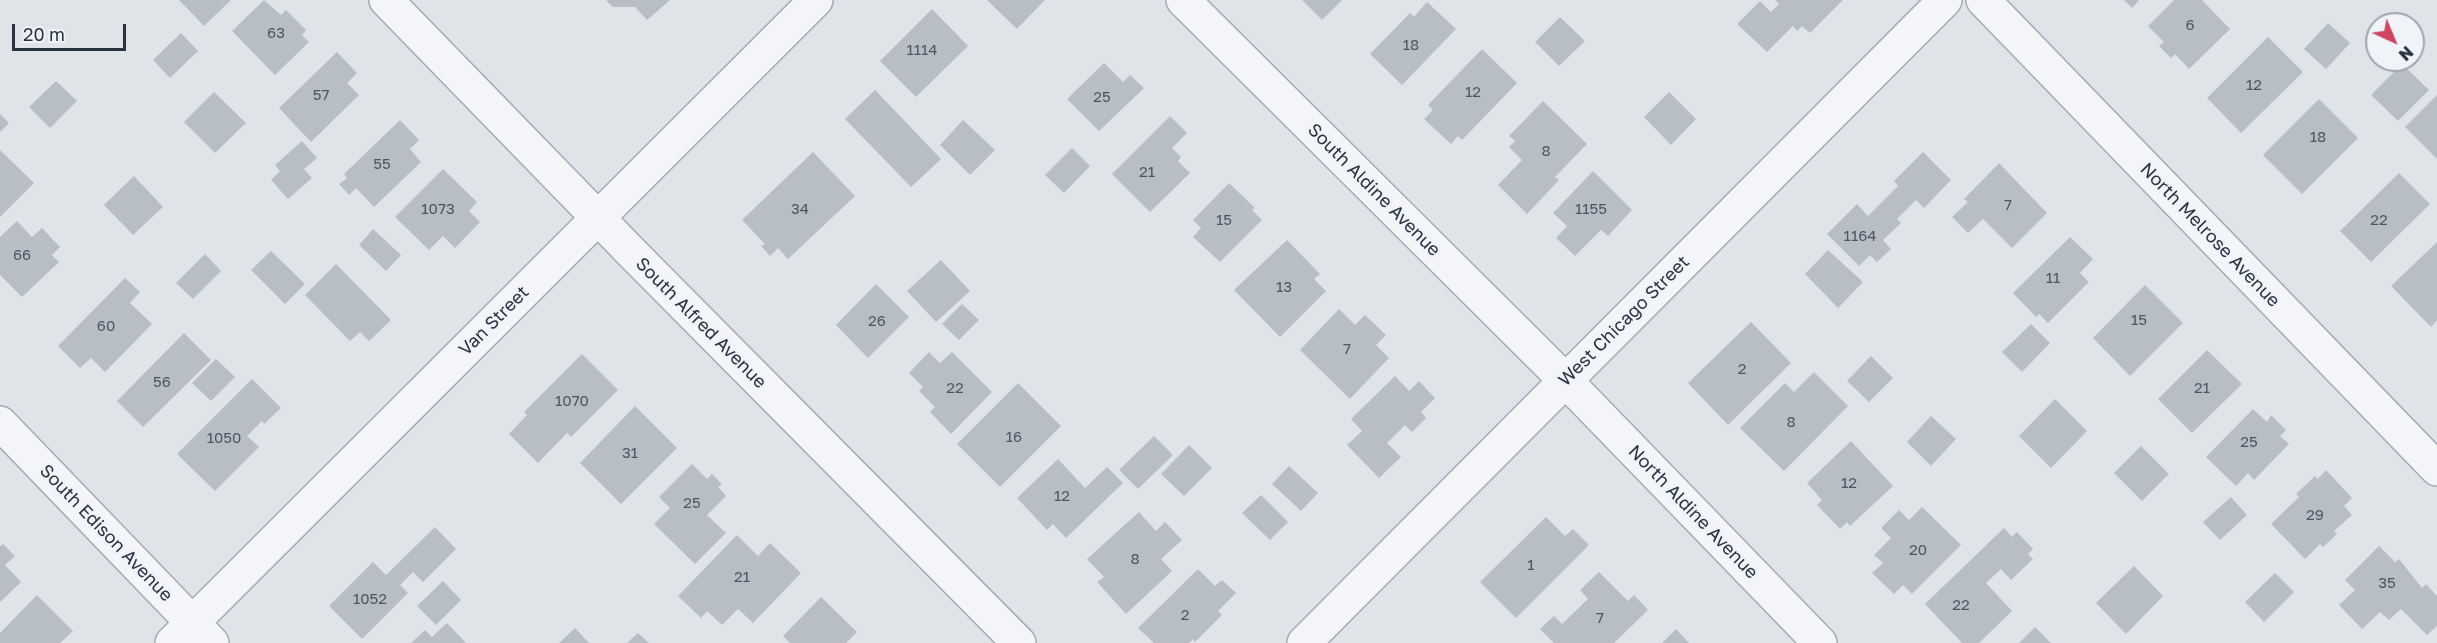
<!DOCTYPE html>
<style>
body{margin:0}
#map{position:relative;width:2437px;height:643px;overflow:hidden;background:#e0e4e9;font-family:"Golos Text",sans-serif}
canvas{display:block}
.north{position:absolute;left:2365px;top:12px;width:60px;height:60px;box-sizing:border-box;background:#f0f3f7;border:2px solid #a0a6ae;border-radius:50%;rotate:136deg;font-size:16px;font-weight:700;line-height:24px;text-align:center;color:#293341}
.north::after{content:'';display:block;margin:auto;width:21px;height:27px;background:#ce4561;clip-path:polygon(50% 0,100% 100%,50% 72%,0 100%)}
.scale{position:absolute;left:12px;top:24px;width:114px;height:27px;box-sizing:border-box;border:3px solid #293341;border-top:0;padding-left:8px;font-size:18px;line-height:21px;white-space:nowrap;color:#293341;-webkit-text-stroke:4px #f0f3f7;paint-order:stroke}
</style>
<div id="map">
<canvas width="2437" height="643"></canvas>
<div class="north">N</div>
<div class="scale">20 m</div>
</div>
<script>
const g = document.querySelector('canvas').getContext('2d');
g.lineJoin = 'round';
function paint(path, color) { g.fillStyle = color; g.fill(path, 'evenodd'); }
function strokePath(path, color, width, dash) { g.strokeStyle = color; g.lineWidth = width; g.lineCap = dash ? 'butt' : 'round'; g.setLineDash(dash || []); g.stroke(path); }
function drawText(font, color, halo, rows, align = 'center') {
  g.font = font + ' "Golos Text",sans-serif'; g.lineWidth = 5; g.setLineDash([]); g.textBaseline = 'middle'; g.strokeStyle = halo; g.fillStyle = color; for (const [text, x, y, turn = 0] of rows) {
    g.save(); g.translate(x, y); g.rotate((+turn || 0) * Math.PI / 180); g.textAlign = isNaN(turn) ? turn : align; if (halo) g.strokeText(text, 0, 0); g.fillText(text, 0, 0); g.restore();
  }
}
paint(new Path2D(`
 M179 0H231L204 26Z
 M264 0 281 15 286 10 306 30 302 35 309 42 275 75 232 31Z
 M606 0H670L647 20 635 7H613Z
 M987 0H1045L1017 29Z
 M1302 0H1342L1322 20Z
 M1775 0H1843L1810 33 1802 26 1797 31 1793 26 1767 52 1737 24 1760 1 1771 12 1779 4Z
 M2124 0H2139L2132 8Z
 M2174 0H2202L2230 29 2189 69 2175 54 2171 58 2159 46 2164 42 2148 26Z
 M1427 2 1456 29 1402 85 1370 54 1410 13 1414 17Z
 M932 9 968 46 916 97 880 61Z
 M1560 17 1585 41 1559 66 1535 42Z
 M2328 23 2350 43 2326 69 2304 49Z
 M181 33 198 51 170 78 153 60Z
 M2268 37 2303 72 2241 133 2207 98Z
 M1482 49 1517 83 1462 140 1458 136 1451 144 1424 119 1433 110 1428 105Z
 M337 52 357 73 347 83 359 95 311 142 279 108Z
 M1104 63 1123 82 1130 75 1144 88 1099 131 1067 99Z
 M2402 64 2429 90 2398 121 2371 95Z
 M56 81 77 101 50 128 29 107Z
 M875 90 941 159 911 187 845 119Z
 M214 92 246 123 215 153 184 122Z
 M1669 92 1696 119 1671 145 1644 117Z
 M2437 95V159L2405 127Z
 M2319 99 2358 138 2302 194 2263 155Z
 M1543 101 1587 144 1555 177 1559 180 1527 214 1498 185 1522 160 1509 147 1515 141 1509 136Z
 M0 114 9 123 0 132Z
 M1170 116 1187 133 1172 148 1181 157 1178 161 1190 173 1150 212 1112 174Z
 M400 120 419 140 410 149 421 162 374 207 356 188 349 195 339 184 347 178 344 174Z
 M963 120 995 150 970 175 940 145Z
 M302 141 317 158 304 169 312 178 288 199 271 180 280 171 275 165Z
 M1072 148 1090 166 1064 193 1045 175Z
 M0 150 34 183 0 217Z
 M813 152 855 196 788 259 778 248 770 256 761 246 765 244 742 220Z
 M1923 152 1951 180 1924 208 1916 200 1897 219 1901 223 1883 240 1891 249 1877 262 1870 255 1859 266 1827 234 1857 204 1868 216 1898 186 1894 181Z
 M1999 163 2047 213 2012 248 1983 219 1968 233 1952 217 1968 202 1964 199Z
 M443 169 477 202 469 211 480 222 455 248 443 236 429 250 395 217Z
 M1593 171 1632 210 1608 236 1601 230 1575 256 1556 238 1567 226 1553 213Z
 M2399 173 2430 204 2371 262 2340 231Z
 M134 176 163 207 133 235 104 205Z
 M1229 183 1255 208 1252 210 1262 220 1220 262 1193 237 1201 228 1193 220Z
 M17 221 32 237 42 228 60 247 52 255 59 262 22 297 0 275V237Z
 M373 229 401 255 386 271 359 245Z
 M2070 237 2093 259 2080 273 2089 282 2048 323 2039 314 2036 317 2013 293Z
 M1287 240 1320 274 1314 279 1326 291 1280 337 1234 290Z
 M2437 242V320L2431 327 2391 286Z
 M1828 250 1863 282 1838 308 1805 274Z
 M271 251 305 284 285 304 251 270Z
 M205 254 221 271 193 299 176 283Z
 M941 260 970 291 936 322 907 291Z
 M336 264 391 320 369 341 360 332 350 341 305 295Z
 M125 278 140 292 130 303 152 324 105 372 91 358 80 368 58 346Z
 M876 284 909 317 868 358 836 325Z
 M2145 285 2183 323 2130 376 2093 338Z
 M962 304 979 320 959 340 942 324Z
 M1339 309 1355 325 1365 315 1386 335 1376 345 1389 358 1350 399 1300 350Z
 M1751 322 1791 363 1728 425 1688 383Z
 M2031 324 2050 343 2022 372 2002 352Z
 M184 333 211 360 143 427 117 401Z
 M2207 350 2242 384 2192 433 2158 399Z
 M929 352 940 363 952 352 992 392 951 434 930 412 935 407 919 391 923 387 909 373Z
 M582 354 618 390 571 437 567 433 538 463 509 434 527 415 524 412Z
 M1871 356 1893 378 1869 402 1847 381Z
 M216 359 235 377 211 401 192 383Z
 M1814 372 1848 406 1784 471 1740 428 1785 383 1794 392Z
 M1395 376 1409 391 1419 381 1435 398 1421 412 1426 418 1412 432 1405 425 1387 443 1401 457 1379 478 1347 445 1362 431 1351 419Z
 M252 379 281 408 264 424 262 421 247 436 259 447 215 491 177 454Z
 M1018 383 1061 426 1000 487 957 444Z
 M2055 399 2087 431 2051 468 2019 436Z
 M635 406 677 448 621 504 580 463Z
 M2253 409 2267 422 2271 415 2286 430 2280 436 2289 444 2254 480 2248 473 2236 486 2206 457Z
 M1931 416 1956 439 1931 466 1907 442Z
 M1154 436 1173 455 1138 489 1119 470Z
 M1851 441 1893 486 1850 526 1847 522 1840 529 1817 505 1822 500 1807 483Z
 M1189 445 1212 468 1184 496 1161 474Z
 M2141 446 2169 474 2142 501 2114 473Z
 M1058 459 1085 488 1107 467 1123 483 1066 538 1053 524 1047 530 1017 498Z
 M692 464 707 479 712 474 722 484 718 487 726 496 707 515 726 533 695 564 654 524 670 508 659 497Z
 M1289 466 1318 493 1301 511 1272 484Z
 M2326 470 2352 498 2344 506 2352 515 2334 531 2337 534 2323 547 2320 544 2305 559 2271 524 2299 497 2296 494 2315 476 2318 479Z
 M1261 495 1288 522 1270 540 1242 513Z
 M2231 497 2247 515 2220 540 2203 522Z
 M1922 507 1961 545 1912 594 1903 585 1894 594 1872 573 1883 563 1874 555 1891 538 1881 528 1899 510 1909 520Z
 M1139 512 1156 531 1165 522 1182 540 1161 559 1172 571 1126 614 1097 582 1104 577 1087 559Z
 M1546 517 1565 536 1573 529 1589 545 1516 618 1480 582Z
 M435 527 456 549 423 582 413 572 400 585 408 593 362 639 329 606 373 562 386 575Z
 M2004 528 2012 537 2017 532 2033 549 2028 554 2033 559 2011 580 2001 569 1986 583 2012 611 1979 643H1962L1925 604Z
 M737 535 758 556 770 543 801 573 753 623 738 609 722 625 707 611 701 618 678 596Z
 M3 544 15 556 5 565 21 582 0 602V546Z
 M2379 546 2395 562 2399 559 2422 588 2426 584 2437 596V626L2427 635 2401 609 2389 620 2380 612 2362 629 2339 605 2355 590 2345 580Z
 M2134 566 2163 596 2126 634 2096 603Z
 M1198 569 1215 586 1222 580 1236 593 1218 611 1222 615 1195 642 1193 639 1189 643H1154L1138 628Z
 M1599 572 1628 601 1634 595 1648 610 1614 643H1554L1540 629 1554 616 1562 624 1588 599 1580 590Z
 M2275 573 2294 592 2264 622 2245 602Z
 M443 581 461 600 436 625 417 606Z
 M37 595 73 631 60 643H0V633Z
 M821 597 857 632 846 643H790L783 636Z
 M447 623 466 643H411L425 630 432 637Z
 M2035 627 2051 643H2019Z
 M575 628 589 643H559Z
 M1676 629 1689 643H1662Z
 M638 633 649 643H627Z`), '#b8bec6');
const minor = new Path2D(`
 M386 0 635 256 1019 643
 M1183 0 1565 380 1820 643
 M1983 0 2437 469
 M0 423 212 643
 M172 643 816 0
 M1304 643 1945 0`);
strokePath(minor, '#a5abb3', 36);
strokePath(minor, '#f3f5f8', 33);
drawText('15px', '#4d5662', null, [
 ["6",2190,25],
 ["63",276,33],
 ["18",1411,45],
 ["1114",922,50],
 ["12",2254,85],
 ["12",1473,92],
 ["57",321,95],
 ["25",1102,97],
 ["18",2318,137],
 ["8",1546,151],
 ["55",382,164],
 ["21",1147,172],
 ["7",2008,205],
 ["1073",438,209],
 ["34",800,209],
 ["1155",1591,209],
 ["15",1224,220],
 ["22",2379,220],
 ["1164",1860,236],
 ["66",22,255],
 ["11",2053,278],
 ["13",1284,287],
 ["15",2139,320],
 ["26",877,321],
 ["60",106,326],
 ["7",1347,349],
 ["2",1742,369],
 ["56",162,382],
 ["22",955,388],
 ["21",2202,388],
 ["1070",572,401],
 ["8",1791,422],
 ["16",1014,437],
 ["1050",224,438],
 ["25",2249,442],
 ["31",630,453],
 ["12",1849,483],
 ["12",1062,496],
 ["25",692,503],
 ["29",2315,515],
 ["20",1918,550],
 ["8",1135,559],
 ["1",1531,565],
 ["21",742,577],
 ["35",2387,583],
 ["1052",370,599],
 ["22",1961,605],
 ["2",1185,615],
 ["7",1600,618]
]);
drawText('18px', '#293341', '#f0f3f7', [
 ["South Aldine Avenue",1374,190,45],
 ["North Melrose Avenue",2210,235,46],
 ["Van Street",494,321,-45],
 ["West Chicago Street",1624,321,-45],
 ["South Alfred Avenue",701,323,45],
 ["North Aldine Avenue",1693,512,46],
 ["South Edison Avenue",106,533,46]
]);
</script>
